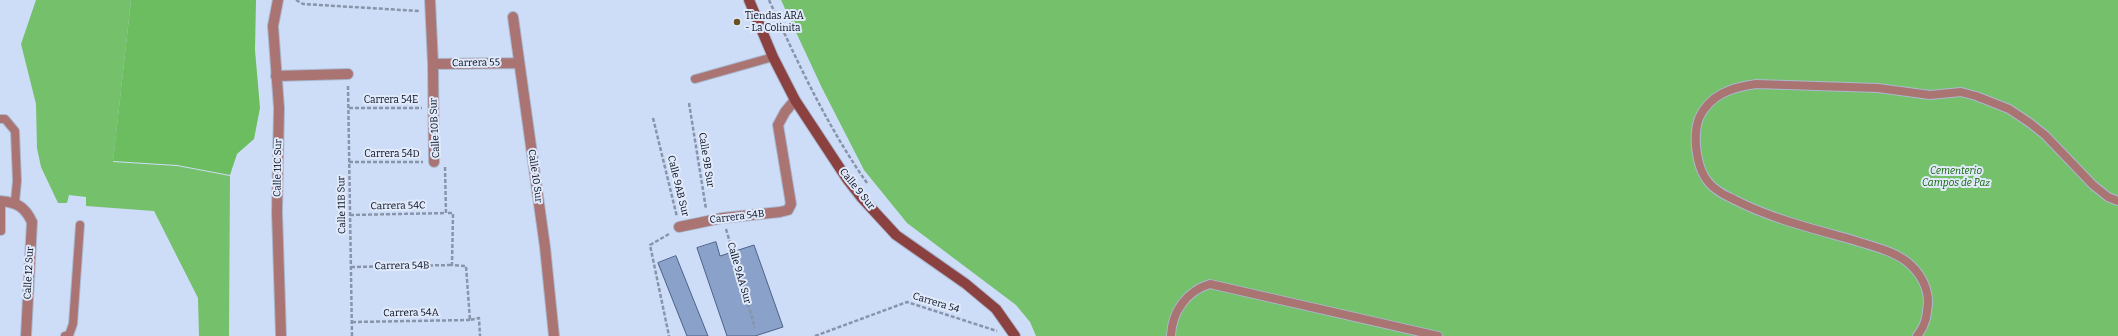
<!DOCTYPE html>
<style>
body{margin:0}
canvas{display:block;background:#ceddf7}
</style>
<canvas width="2118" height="336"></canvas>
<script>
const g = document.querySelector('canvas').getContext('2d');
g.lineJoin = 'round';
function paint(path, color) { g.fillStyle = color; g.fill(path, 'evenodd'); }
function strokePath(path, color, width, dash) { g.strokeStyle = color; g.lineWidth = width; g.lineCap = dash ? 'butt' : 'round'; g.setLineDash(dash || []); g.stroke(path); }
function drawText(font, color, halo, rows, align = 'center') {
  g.font = font + ' Bitter,serif'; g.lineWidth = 4; g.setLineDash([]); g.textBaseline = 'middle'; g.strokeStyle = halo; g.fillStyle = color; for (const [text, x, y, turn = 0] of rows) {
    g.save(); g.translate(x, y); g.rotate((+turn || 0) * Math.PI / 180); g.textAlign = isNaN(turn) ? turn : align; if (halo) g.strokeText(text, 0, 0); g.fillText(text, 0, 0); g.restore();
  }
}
paint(new Path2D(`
 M36 0H131L113 162 177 166 230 176 229 336H199L198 298 154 211 86 206V197L69 195 67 203H58L41 167 37 148 36 104 21 44Z
 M781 0H2118V336H1036L1030 322 1016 305 907 223 864 170 822 88Z`), '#75c06a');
paint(new Path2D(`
 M131 0H256L255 50 260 108 254 139 237 154 230 175 177 165 113 161Z`), '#6cbd60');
const building = new Path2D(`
 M716 242 720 256 754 245 783 327 755 336H727L697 248Z
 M676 256 708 336H687L658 263Z`);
paint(building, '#8aa2ca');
strokePath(building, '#4c6287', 1);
const service = new Path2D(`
 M695 79 773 57
 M0 119H5L15 131 17 181 15 202
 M1 201V231
 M65 336 69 335 73 324 80 225
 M1171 336C1172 311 1187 291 1210 284L1438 336
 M1917 336C1926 325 1927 315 1928 302 1928 286 1919 271 1906 261 1891 250 1871 246 1853 240 1814 229 1772 219 1735 200 1729 197 1722 194 1717 190 1705 182 1699 167 1697 154 1695 142 1695 129 1699 118 1710 94 1733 87 1756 84L1878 88 1930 95 1961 92 1976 96 2009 109 2030 123 2045 135 2093 185 2108 197 2118 201`);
const pedestrian = new Path2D(`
 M276 76 348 74`);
const minor = new Path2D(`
 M278 0 273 26 279 108 277 212 281 336
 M430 0 433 64 434 162
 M513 17 545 247 554 336
 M433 64 519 63
 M0 201C17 202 25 207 32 222L26 336
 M679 227 722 218 780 212 788 210 791 204 778 125 785 112 795 100`);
const secondary = new Path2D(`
 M749 0 773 57 795 100 847 179 861 197 896 235 966 284 996 309 1015 336`);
strokePath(service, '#aab8d0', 10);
strokePath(pedestrian, '#aab8d0', 12);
strokePath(minor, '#aab8d0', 12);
strokePath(secondary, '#aab8d0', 12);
strokePath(new Path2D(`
 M296 0 303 4 419 11
 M769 0C798 63 827 126 867 183
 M348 86 352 336
 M689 103 706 209
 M349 108H422
 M653 118 677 217
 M349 162H423
 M445 167 446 213H453L452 265 466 266 470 320 479 318 480 336
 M350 215 446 213
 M726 229 755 328
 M669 234 650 245 669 336
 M351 267 452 265
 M352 322 470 320
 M815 336 907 302 997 331`), '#8894aa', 2.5, [4, 2]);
strokePath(service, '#aa7473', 8);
strokePath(pedestrian, '#aa7473', 10);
strokePath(minor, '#aa7473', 10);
strokePath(secondary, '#8c4141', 10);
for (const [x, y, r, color] of [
 [737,22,4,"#6a5122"]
]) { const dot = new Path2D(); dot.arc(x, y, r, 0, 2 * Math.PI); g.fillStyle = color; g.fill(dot); strokePath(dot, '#e0eafb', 1.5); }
drawText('10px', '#070e1d', '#e0eafb', [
 ["Tiendas ARA",745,16],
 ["- La Colinita",745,28]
], 'left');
drawText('10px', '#070e1d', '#e0eafb', [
 ["Carrera 55",476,63,-1],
 ["Carrera 54E",391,100],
 ["Calle 10B Sur",435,128,-93],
 ["Carrera 54D",392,154],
 ["Calle 9B Sur",706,160,81],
 ["Calle 11C Sur",278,168,-89],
 ["Calle 10 Sur",535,176,82],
 ["Calle 9AB Sur",678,186,76],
 ["Calle 9 Sur",857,189,51],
 ["Calle 11B Sur",342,205,-91],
 ["Carrera 54C",398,206,-1],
 ["Carrera 54B",737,217,-7],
 ["Carrera 54B",402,266,-1],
 ["Calle 12 Sur",29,273,-87],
 ["Calle 9AA Sur",739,273,74],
 ["Carrera 54",936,303,17],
 ["Carrera 54A",411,313,-1]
]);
drawText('italic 10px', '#106400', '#e0eafb', [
 ["Cementerio",1956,171],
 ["Campos de Paz",1956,183]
]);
</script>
